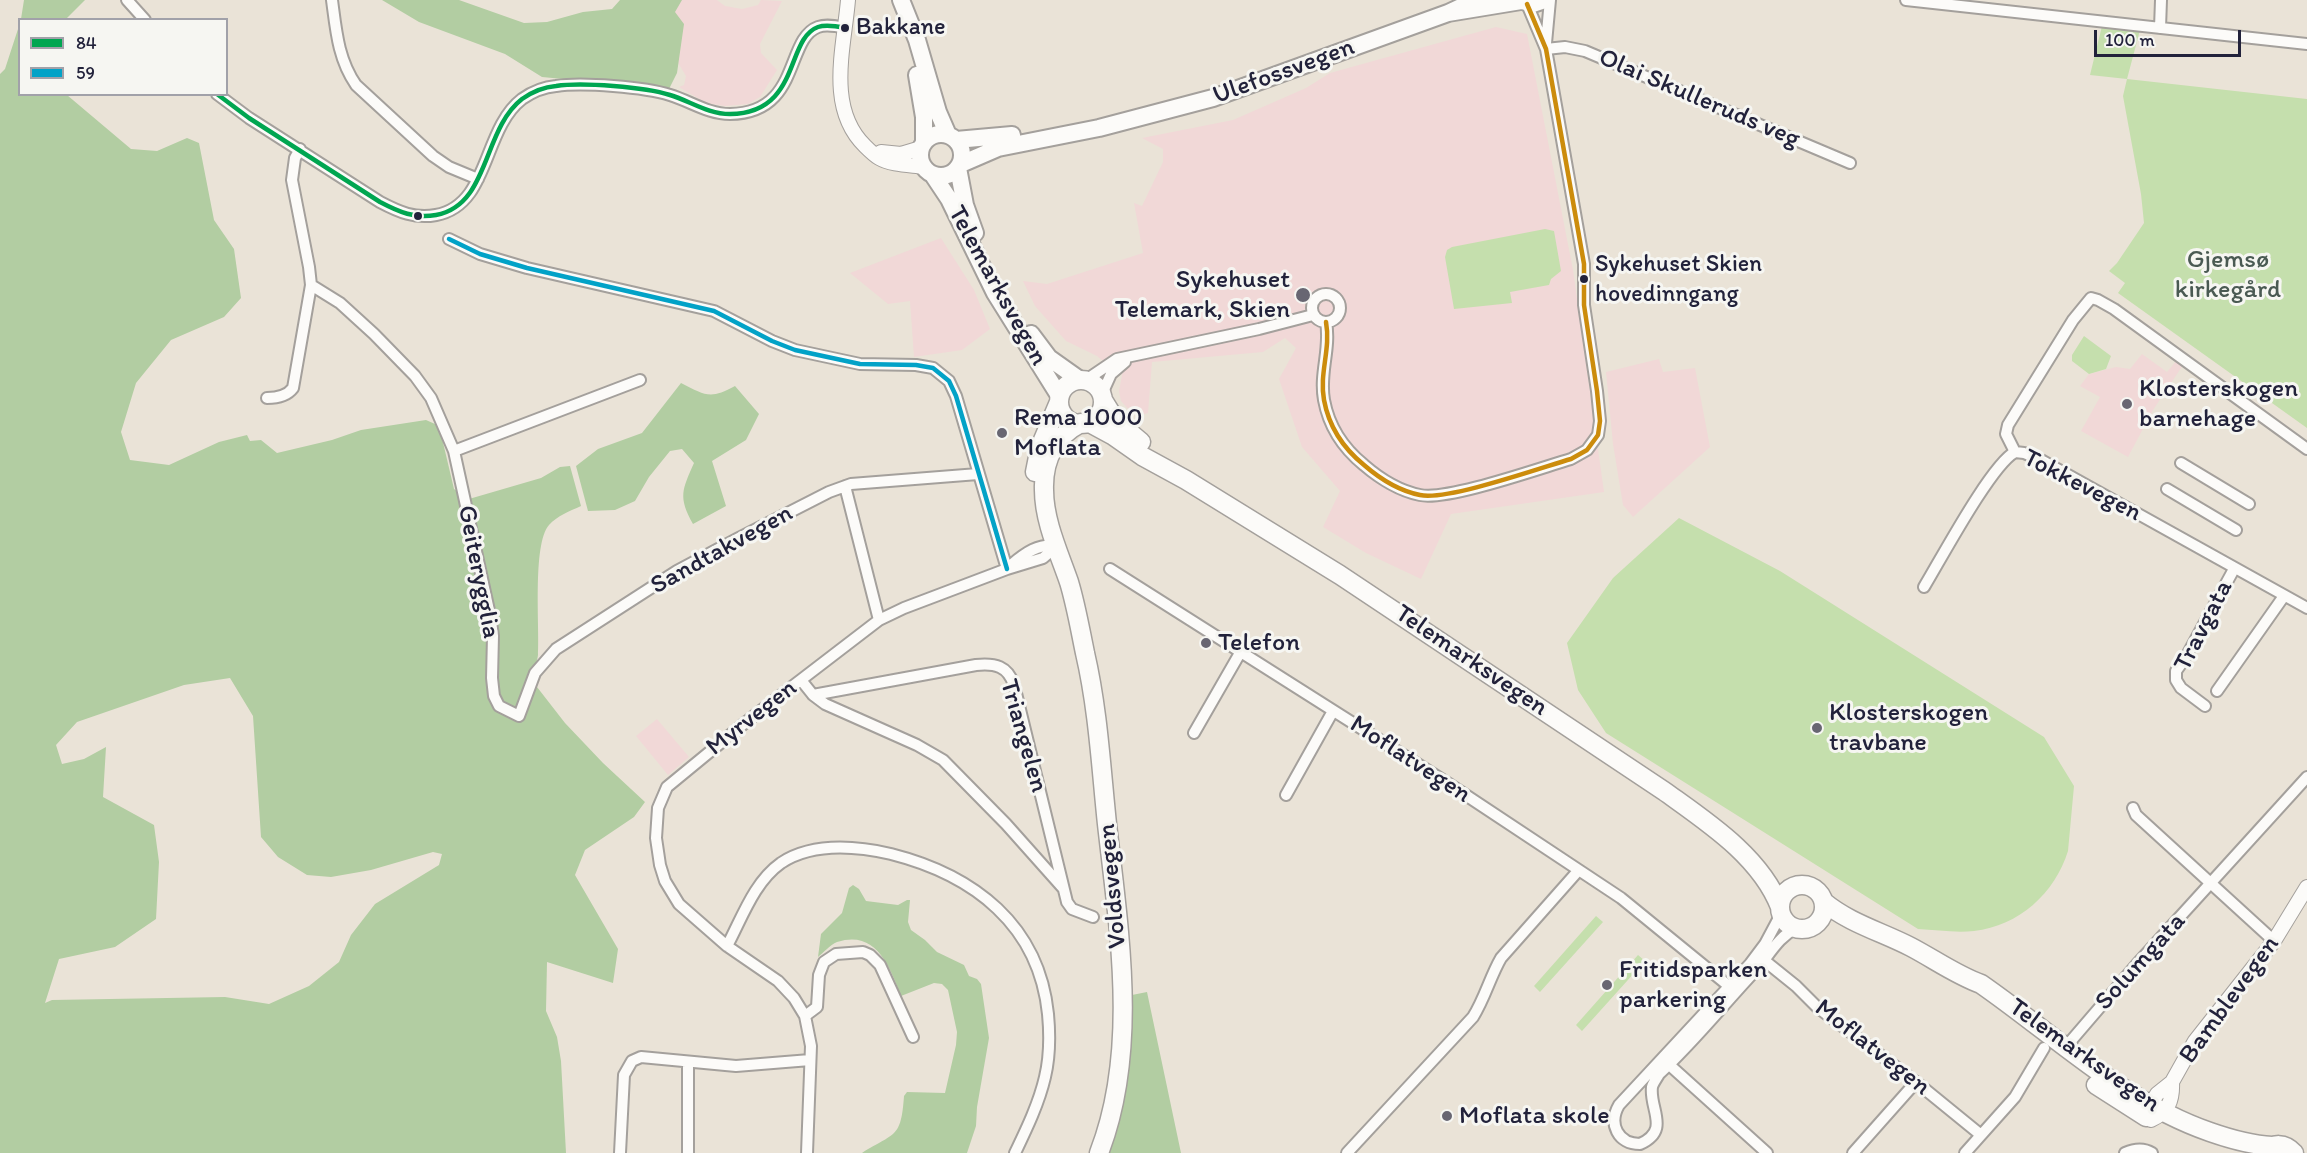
<!DOCTYPE html>
<meta charset="utf-8">
<style>
body{margin:0}
#map{position:relative;width:2307px;height:1153px;overflow:hidden;background:#eae3d7;font-family:Itim,sans-serif}
canvas{display:block}
.legend{position:absolute;left:18px;top:18px;width:210px;height:78px;box-sizing:border-box;background:#f6f6f2;border:2px solid #a1a1a9;margin:0;padding:8px 10px;list-style:none;font-size:18px;color:#22223b}
.legend li{display:flex;align-items:center;gap:12px;height:30px}
.legend b{width:30px;border:2px solid #a1a1a9}
.scale{position:absolute;left:2094px;top:30px;width:147px;height:27px;box-sizing:border-box;border:3px solid #22223b;border-top:0;padding-left:8px;font-size:18px;line-height:21px;white-space:nowrap;color:#22223b;-webkit-text-stroke:4px #f6f6f2;paint-order:stroke}
</style>
<div id="map">
<canvas width="2307" height="1153"></canvas>
<ul class="legend">
<li><b style="height:8px;background:#00a651"></b>84</li>
<li><b style="height:8px;background:#02a2c7"></b>59</li>
</ul>
<div class="scale">100 m</div>
</div>
<script>
const g = document.querySelector('canvas').getContext('2d');
g.lineJoin = 'round';
function paint(path, color) { g.fillStyle = color; g.fill(path, 'evenodd'); }
function strokePath(path, color, width, dash) { g.strokeStyle = color; g.lineWidth = width; g.lineCap = dash ? 'butt' : 'round'; g.setLineDash(dash || []); g.stroke(path); }
function drawText(font, color, halo, rows, align = 'center') {
  g.font = font + ' Itim,sans-serif'; g.lineWidth = 6; g.setLineDash([]); g.textBaseline = 'middle'; g.strokeStyle = halo; g.fillStyle = color; for (const [text, x, y, turn = 0] of rows) {
    g.save(); g.translate(x, y); g.rotate((+turn || 0) * Math.PI / 180); g.textAlign = isNaN(turn) ? turn : align; if (halo) g.strokeText(text, 0, 0); g.fillText(text, 0, 0); g.restore();
  }
}
paint(new Path2D(`
 M626 0H717L725 6 742 9 758 5 761 0 782 1 760 44 761 53 777 70 760 97 748 104 725 106 706 103 679 87 684 85 686 76 671 51Z
 M1496 27 1527 34 1573 270 1604 492 1451 514 1421 579 1366 553 1323 527 1340 491 1302 447 1279 379 1296 348 1285 338 1263 352 1152 362 1148 413 1141 415 1131 412 1121 401 1119 391 1123 370 1117 373 1097 356 1066 341 1035 306 1023 281 1047 284 1143 253 1134 203 1142 206 1163 162V149L1142 138 1233 120 1306 88 1330 73Z
 M941 238 974 290 990 329 962 350 914 357 910 301 888 304 850 273Z
 M2142 354 2167 372 2177 360 2183 365 2153 410 2128 457 2081 431 2100 397 2080 386 2089 374 2116 367 2130 369Z
 M1659 359 1663 372 1695 368 1710 447 1633 517 1623 505 1613 444 1606 372Z
 M657 719 689 757 668 775 636 736Z`), '#f1d8d7');
paint(new Path2D(`
 M2102 26 2140 30 2127 79 2307 99V428L2118 293 2125 283 2109 271 2117 263 2144 223 2141 194 2123 96 2127 79 2090 75Z
 M1545 229 1554 231 1561 271 1551 279 1549 285 1510 292 1512 303 1454 309 1445 257 1447 250 1452 247Z
 M2084 336 2111 356 2106 369 2089 374 2072 361V355Z
 M1679 518 1780 571 2044 737 2074 786 2068 851C2055 893 2019 926 1974 931 1956 933 1936 930 1918 929L1606 733 1578 690 1567 643 1613 578Z
 M1596 916 1603 922 1540 992 1534 986Z
 M1638 955 1645 961 1582 1031 1576 1025Z`), '#c5dfad');
paint(new Path2D(`
 M24 0H85L66 19H21Z
 M382 0H459L524 23 547 22 583 12 612 9 620 0H682L675 12 684 24 677 73 669 89 542 77 505 54 419 22Z
 M19 26 20 94 67 95 131 149 157 151 187 138 199 143 214 220 234 249 241 298 224 317 171 340 136 383 121 432 130 460 169 465 219 442 247 435 250 441 261 440 277 453 332 440 361 430 426 420 435 424 441 434 454 489 469 499 541 478 560 467 570 466 581 506C570 511 557 516 549 525 532 544 540 629 538 655 537 663 533 671 530 678L565 723 603 763 645 802 634 817 585 850 575 875 618 949 613 983 547 962 546 1011 557 1037 561 1061 566 1153H0V74L5 69ZM230 678 253 716 261 837 278 857 307 875 331 877 371 870 433 852 442 854 439 865 375 904 351 935 339 962 309 986 269 1004 225 997 52 1000 45 1003 59 959 115 947 156 919 159 862 154 825 103 797 106 747 84 759 62 764 56 745 77 722 184 685Z
 M681 383C705 395 710 400 735 386L759 414 746 440 712 461 726 506 693 524C678 497 682 490 694 463L682 449 670 451 649 477 635 501 615 510 588 511 576 466 598 449 642 433Z
 M853 885 859 889 866 901 898 905 907 900H910L908 922 911 930 925 940 937 952 964 965 969 976 977 979 981 984 989 1038 977 1107 976 1126 967 1153H862C895 1132 901 1139 904 1096L907 1092 945 1093 956 1045 957 1032 948 990 942 984 934 983 901 996C890 968 877 929 837 942 830 945 823 953 818 957L821 934 842 913 849 888Z
 M1147 992 1181 1153H1092L1111 1084 1117 998Z`), '#b2cda2');
const minor = new Path2D(`
 M127 0 145 20
 M332 0C336 30 338 59 356 85L433 156 449 167 478 179
 M1906 0 2307 44
 M2160 28 2161 0
 M1546 43 1550 0
 M1546 49 1565 47 1585 51 1850 163
 M217 94 249 118 380 202C399 212 415 219 436 215 490 205 482 130 522 99 532 92 544 87 556 86 582 82 645 87 670 95 690 101 708 114 730 114 801 113 785 39 818 27 826 24 836 26 845 28
 M449 239 480 254 527 268 714 311 772 341 795 350 860 364 916 365 933 368 949 381 956 396 1007 569
 M311 285 340 303 374 334 415 376 431 398 454 451 490 615 493 636 492 678 494 696 499 706 519 716 535 673 556 649 677 571 737 539 829 492 851 484 978 474
 M1312 308a14 14 0 1 1 28 0a14 14 0 1 1-28 0Z
 M1326 322C1331 349 1319 373 1324 400 1329 427 1343 448 1364 465 1379 478 1400 491 1420 495 1447 501 1540 468 1571 459L1587 450 1598 435 1600 421 1597 391 1584 305V264L1546 49 1527 4
 M1086 380 1117 359 1259 329 1313 315
 M1102 394 1111 374 1125 362
 M267 398C277 398 287 396 293 388L311 285 309 267 292 180 295 158 300 149
 M454 451 640 380
 M2015 452 2006 434 2008 425 2073 320 2091 298 2098 300 2114 309 2307 449
 M2015 452 2024 453 2043 461 2307 608
 M2181 463 2249 504
 M845 486 879 620
 M2167 489 2236 530
 M1011 565C1025 553 1039 543 1057 546
 M1110 569 1449 784 1621 898 1735 991
 M1924 587C1941 559 1991 465 2015 452
 M801 680 813 695 976 665C995 663 1008 666 1014 685L1067 902 1072 909 1093 917
 M2217 691 2284 596
 M813 695 825 704 917 745 943 760 1006 824 1063 888
 M2205 706 2181 688 2176 680V671L2186 657 2234 569
 M1194 733 1240 653
 M1286 795 1333 711
 M2133 808 2136 815 2274 941
 M1781 914 1765 944 1750 964 1619 1105C1608 1124 1618 1144 1640 1144 1671 1130 1649 1109 1652 1087 1653 1083 1657 1078 1659 1074 1693 1043 1723 1005 1755 971 1769 956 1777 938 1796 928
 M727 946 679 904 665 881 660 865 656 838 658 808 667 787 746 722 879 620 904 608 1007 569 1043 558 1057 546
 M1760 957 1796 986 1817 1007 1916 1082 1981 1135
 M805 1016 817 1007 819 975 824 962 836 954 863 952 870 955 880 965 913 1037
 M2070 1042 2137 964 2307 777
 M1665 1061 1767 1153
 M620 1153 624 1075 632 1061 641 1057 736 1066 810 1060
 M688 1153V1063
 M807 1153 811 1046 805 1016 794 998 778 981 727 946C742 918 754 882 781 863 813 842 856 846 891 854 974 875 1039 925 1048 1014 1050 1035 1050 1056 1045 1077 1039 1103 1027 1128 1015 1153
 M1347 1153 1473 1017C1485 998 1490 977 1501 958L1578 871
 M1853 1153 1916 1082
 M1965 1153 2015 1097 2044 1048
 M2125 1153C2134 1149 2144 1148 2152 1153`);
const tertiary = new Path2D(`
 M848 0C844 48 826 108 865 146 869 150 874 155 879 158 891 165 909 165 924 167
 M881 152 901 154 921 148
 M2172 1082C2173 1101 2168 1112 2151 1120L2150 1106 2157 1094 2172 1082 2195 1041 2274 941 2307 887`);
const primary = new Path2D(`
 M901 0 917 40 938 112 948 135
 M1476 0 1448 13 1521 1
 M1519 0 1533 4 1545 0
 M917 75 924 117V143
 M920 155a21 21 0 1 1 42 0a21 21 0 1 1-42 0Z
 M956 140 1012 135
 M961 164 998 148 1099 128 1213 98 1448 13
 M958 168 965 205 975 233
 M933 175 949 199 995 293 1060 397
 M1031 334 1049 358 1080 380`);
const trunk = new Path2D(`
 M1059 402a22 22 0 1 1 44 0a22 22 0 1 1-44 0Z
 M1103 400 1116 421 1141 442
 M1088 422 1112 435 1142 456 1186 480 1340 575 1664 791C1707 822 1760 856 1780 907
 M1081 423C1054 437 1043 460 1044 490 1044 521 1059 553 1069 582 1076 605 1080 629 1085 653 1098 709 1101 767 1107 824 1119 931 1139 1050 1099 1153
 M1035 472 1040 447 1059 402
 M1780 907a22 22 0 1 1 44 0a22 22 0 1 1-44 0Z
 M1824 902C1849 923 1882 932 1911 947 1934 959 1956 975 1981 984 2056 1036 2123 1102 2210 1132 2230 1139 2250 1145 2272 1146
 M2096 1085 2146 1117
 M2265 1153C2273 1142 2285 1143 2294 1153`);
strokePath(minor, '#a4a09c', 14);
strokePath(tertiary, '#a4a09c', 16);
strokePath(primary, '#a4a09c', 20);
strokePath(trunk, '#a4a09c', 21);
strokePath(minor, '#fcfbf9', 10);
strokePath(tertiary, '#fcfbf9', 14);
strokePath(primary, '#fcfbf9', 16);
strokePath(trunk, '#fcfbf9', 18);
strokePath(new Path2D(`
 M217 94 249 118 380 202C399 212 415 219 436 215 490 205 482 130 522 99 532 92 544 87 556 86 582 82 645 87 670 95 690 101 708 114 730 114 801 113 785 39 818 27 826 24 836 26 845 28`), '#00a651', 4.5);
strokePath(new Path2D(`
 M449 239 480 254 527 268 714 311 772 341 795 350 860 364 916 365 933 368 949 381 956 396 1007 569`), '#02a2c7', 4.5);
strokePath(new Path2D(`
 M1326 322C1331 349 1319 373 1324 400 1329 427 1343 448 1364 465 1379 478 1400 491 1420 495 1447 501 1540 468 1571 459L1587 450 1598 435 1600 421 1597 391 1584 305V264L1546 49 1527 4`), '#cc8c0c', 4.5);
for (const [x, y, r, color] of [
 [845,28,5,"#22223b"],
 [418,216,5,"#22223b"],
 [1584,279,5,"#22223b"],
 [1303,295,8,"#686672"],
 [2127,404,6,"#686672"],
 [1002,433,6,"#686672"],
 [1206,643,6,"#686672"],
 [1817,728,6,"#686672"],
 [1607,985,6,"#686672"],
 [1447,1116,6,"#686672"]
]) { const dot = new Path2D(); dot.arc(x, y, r, 0, 2 * Math.PI); g.fillStyle = color; g.fill(dot); strokePath(dot, '#f6f6f2', 2); }
drawText('24px', '#22223b', '#f6f6f2', [
 ["Bakkane",856,28],
 ["Sykehuset Skien",1595,265],
 ["hovedinngang",1595,295]
], 'left');
drawText('26px', '#22223b', '#f6f6f2', [
 ["Ulefossvegen",1284,72,-20],
 ["Olai Skulleruds veg",1699,99,23],
 ["Telemarksvegen",997,286,61],
 ["Tokkevegen",2082,486,27],
 ["Sandtakvegen",722,550,-29],
 ["Geiterygglia",478,572,79],
 ["Travgata",2204,626,-63],
 ["Telemarksvegen",1471,661,34],
 ["Myrvegen",752,718,-38],
 ["Triangelen",1023,736,74],
 ["Moflatvegen",1410,760,33],
 ["Voldsvegen",1113,886,-95],
 ["Solumgata",2141,962,-48],
 ["Bamblevegen",2230,1000,-54],
 ["Moflatvegen",1872,1048,38],
 ["Telemarksvegen",2084,1056,35]
]);
drawText('26px', '#4a5a53', '#f6f6f2', [
 ["Gjemsø",2228,260],
 ["kirkegård",2228,290]
]);
drawText('26px', '#22223b', '#f6f6f2', [
 ["Sykehuset",1290,280,"right"],
 ["Telemark, Skien",1290,310,"right"],
 ["Klosterskogen",2139,389],
 ["barnehage",2139,419],
 ["Rema 1000",1014,418],
 ["Moflata",1014,448],
 ["Telefon",1218,643],
 ["Klosterskogen",1829,713],
 ["travbane",1829,743],
 ["Fritidsparken",1619,970],
 ["parkering",1619,1000],
 ["Moflata skole",1459,1116]
], 'left');
</script>
